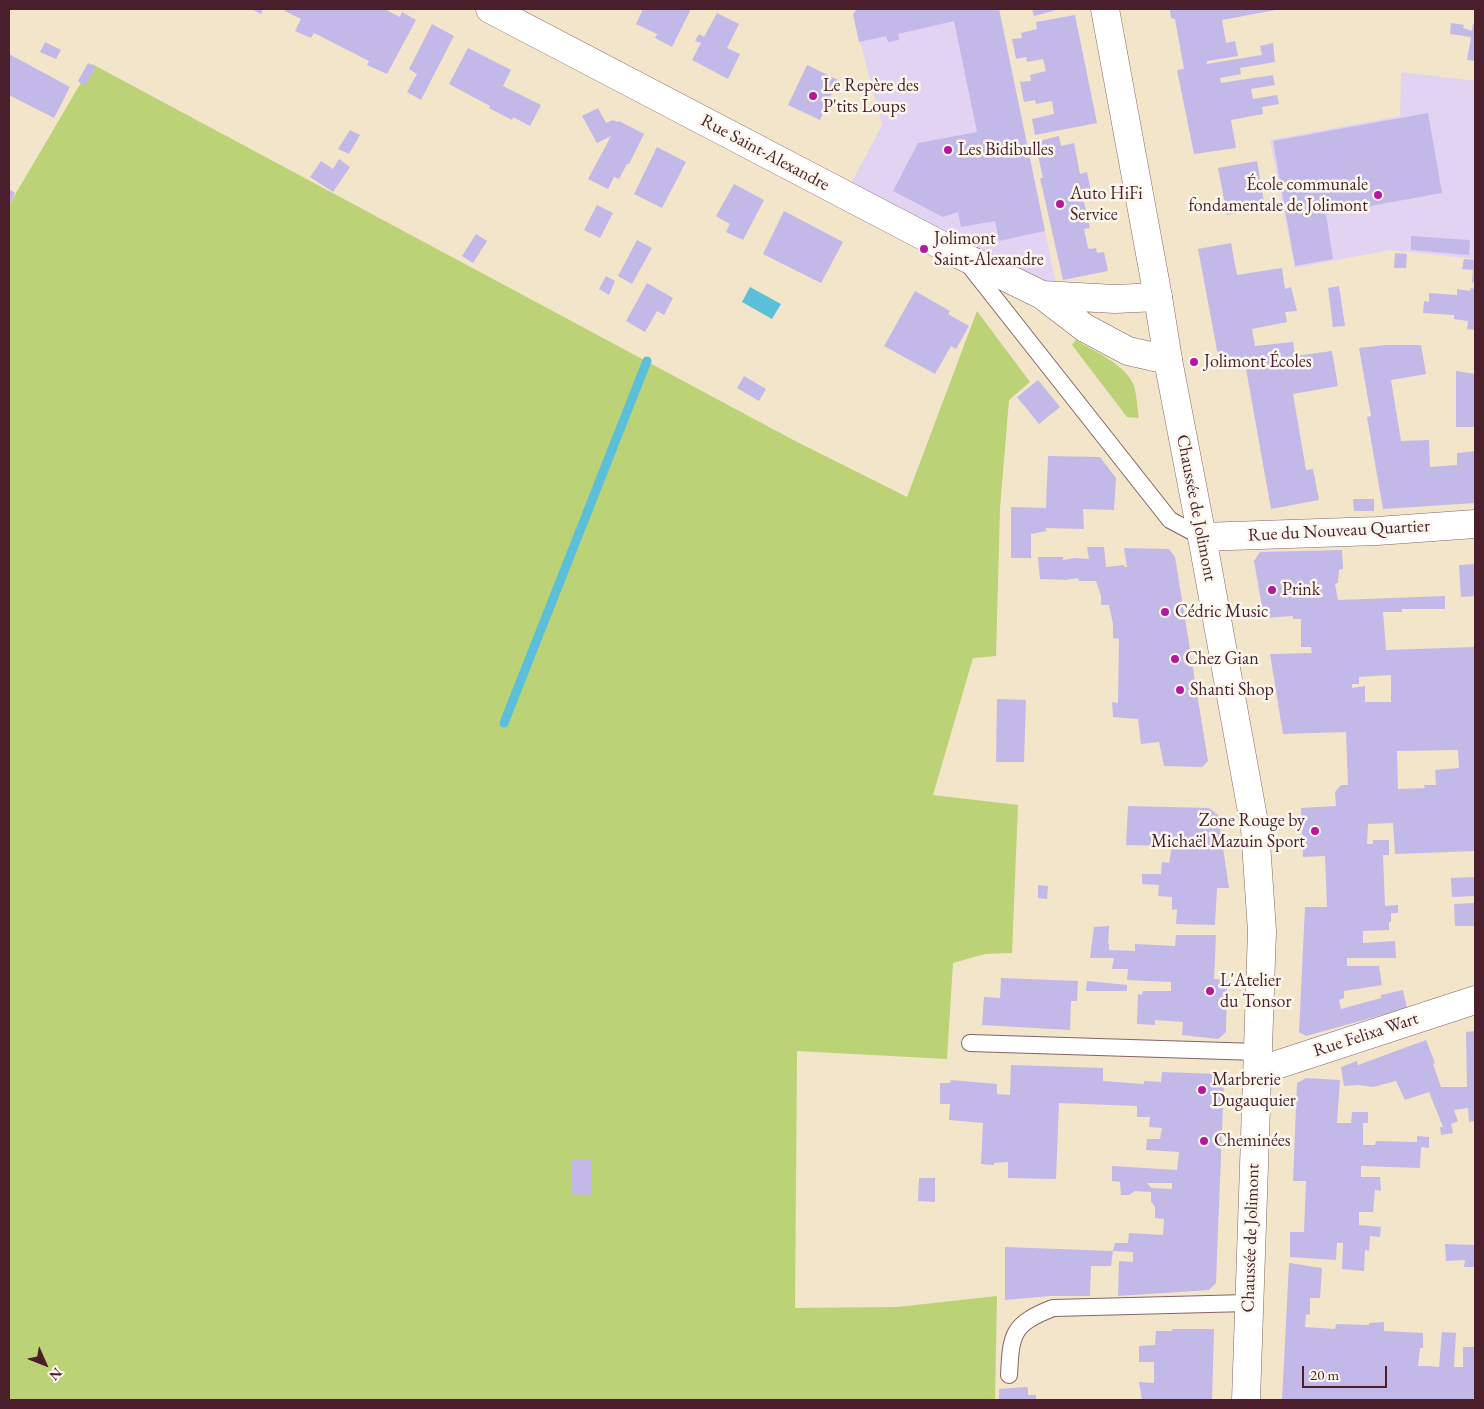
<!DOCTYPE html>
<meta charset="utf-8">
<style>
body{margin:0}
#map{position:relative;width:1484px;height:1409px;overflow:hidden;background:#f2e5ca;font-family:"EB Garamond",serif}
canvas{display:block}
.frame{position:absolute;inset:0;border:10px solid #4a1f2b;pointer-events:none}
.north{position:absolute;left:20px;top:1339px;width:50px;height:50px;-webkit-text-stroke:4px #fbf7ec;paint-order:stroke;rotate:134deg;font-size:14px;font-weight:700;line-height:20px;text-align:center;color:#4a1f2b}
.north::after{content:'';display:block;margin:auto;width:18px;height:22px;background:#4a1f2b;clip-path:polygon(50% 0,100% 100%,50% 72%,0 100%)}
.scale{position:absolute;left:1302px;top:1366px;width:85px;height:22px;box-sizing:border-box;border:2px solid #4a1f2b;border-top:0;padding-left:6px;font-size:15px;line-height:18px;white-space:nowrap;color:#4a1f2b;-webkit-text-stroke:4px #fbf7ec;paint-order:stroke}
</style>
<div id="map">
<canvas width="1484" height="1409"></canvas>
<div class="frame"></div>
<div class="north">N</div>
<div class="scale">20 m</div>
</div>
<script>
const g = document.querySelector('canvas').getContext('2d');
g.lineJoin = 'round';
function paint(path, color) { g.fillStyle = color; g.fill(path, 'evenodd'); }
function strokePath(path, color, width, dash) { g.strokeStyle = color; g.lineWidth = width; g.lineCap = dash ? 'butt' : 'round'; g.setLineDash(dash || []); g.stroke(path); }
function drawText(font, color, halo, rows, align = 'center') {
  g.font = font + ' "EB Garamond",serif'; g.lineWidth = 5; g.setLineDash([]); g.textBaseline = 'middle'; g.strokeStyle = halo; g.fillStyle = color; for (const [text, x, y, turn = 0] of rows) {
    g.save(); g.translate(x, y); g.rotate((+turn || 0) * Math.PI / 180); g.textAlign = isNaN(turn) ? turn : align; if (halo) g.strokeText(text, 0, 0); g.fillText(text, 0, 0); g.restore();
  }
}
paint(new Path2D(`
 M866 9H999L1056 284 1042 295 845 195 882 125 853 14 858 10Z
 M1401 72 1475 81V259L1390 250 1295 268 1270 140 1400 116Z`), '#e3d3f2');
paint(new Path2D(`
 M92 64 797 442 907 497 977 311 1030 382 1009 400 1000 508 996 656 973 658 933 795 1018 805 1012 953 985 954 953 963 947 1059 797 1051 795 1308 897 1307 997 1296 995 1400H9V205Z
 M1076 340C1093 351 1127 365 1134 386 1137 396 1137 407 1139 418L1127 417 1072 345Z`), '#bbd277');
paint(new Path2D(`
 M750 287 781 304 772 319 742 302Z`), '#5bbfd9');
strokePath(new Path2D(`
 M504 723 647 361`), '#5bbfd9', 9);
paint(new Path2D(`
 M251 9H263L261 14Z
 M286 9H384L400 17 402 12 416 20 387 74 367 65 369 61 314 33 311 38 295 31 301 19 285 11Z
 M643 9H691L672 47 655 38 657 34 636 24Z
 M857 9H999L1045 231 999 241 995 221 961 227 958 212 943 217 893 191 918 143 977 132 954 21 898 34 899 40 888 42 886 36 859 42 853 14Z
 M1032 9H1060L1034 16Z
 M1171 9H1281L1222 20 1226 43 1235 41 1238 56 1207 61V64L1262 55 1260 46 1273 43 1275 62 1240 68 1241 74 1220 78 1221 83 1273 75 1275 85 1251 89 1253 99 1277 95 1279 104 1262 107 1263 114 1231 120 1236 148 1194 154 1177 70 1184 69 1175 19 1171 18 1170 10Z
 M717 13 739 24 727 48 740 54 728 79 692 60 701 43 695 41 699 34 704 37Z
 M1075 15 1097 123 1035 135 1032 119 1054 114 1052 101 1036 104 1035 100 1024 102 1020 82 1031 81 1030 75 1046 71 1043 59 1027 62 1026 57 1016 59 1012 39 1022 38 1021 33 1037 29 1036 22Z
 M1451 23 1464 25 1463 28 1472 31 1473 24H1475V61L1467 60 1471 37 1450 34Z
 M432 24 454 36 421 100 407 92 417 74 409 69Z
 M45 42 61 50 56 59 40 52Z
 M468 48 511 70 503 86 541 105 530 126 513 117 512 120 489 108 490 106 449 84Z
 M9 54 70 87 54 118 9 95Z
 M88 63 96 67 85 86 78 81Z
 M807 65 838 80 820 120 788 105Z
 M598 108 606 123 613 120 618 122 619 121 644 134 629 164H627L619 179 614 177 608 189 588 179 611 136 597 143 582 116Z
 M1428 113 1442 193 1326 214 1333 259 1295 266 1273 141Z
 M350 130 360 135 349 154 338 149Z
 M1059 136 1061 146 1074 143 1080 174 1087 172 1092 196 1083 198 1090 228 1084 229 1088 248 1090 249 1096 248 1097 253 1104 252 1108 271 1063 280 1040 178H1043L1035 142Z
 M657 147 686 162 662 208 634 194Z
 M339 159 350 167 333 192 310 177 321 161 333 169Z
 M1257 161 1265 208 1227 215 1218 168Z
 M734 184 764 200 743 240 726 232 730 224 716 216Z
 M9 189 15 193 9 205Z
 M597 205 613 213 600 238 584 230Z
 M784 211 843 242 821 283 763 254Z
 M476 234 487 241 473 263 462 256Z
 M1411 236 1470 240 1469 255 1411 250Z
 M637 240 652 248 632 284 618 276Z
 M1231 243 1237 275 1282 268 1285 289 1291 287 1297 311 1285 312 1287 322 1252 329 1255 346 1293 342 1295 356 1332 351 1338 386 1293 394 1306 470 1313 469 1319 500 1271 509 1246 369 1258 367 1257 362 1220 366 1198 249Z
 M1395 253 1407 254 1406 268H1394Z
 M1464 259 1475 260V283L1472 282 1473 270 1462 269Z
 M606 276 615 281 609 295 599 289Z
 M647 283 673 298 664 315 657 311 645 332 626 321Z
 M1339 286 1345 326 1333 327 1328 288Z
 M1471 288 1475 289V330L1467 329 1468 321 1454 319V315L1423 313 1424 301 1429 302V293L1457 295V289L1470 291Z
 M915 291 950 311 948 314 969 326 956 349 951 346 935 374 884 346Z
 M1386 345H1421L1426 374 1391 380 1401 441 1429 440 1430 467 1457 465V453L1475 451V503L1383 509 1367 417 1371 416 1359 348Z
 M1456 371 1475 374V427H1456Z
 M744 376 766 389 759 401 737 388Z
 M1038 380 1060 407 1039 424 1017 397Z
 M1048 456 1100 457 1116 478 1114 510 1083 509 1084 529 1046 528V531L1031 534V558H1011V507L1046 508Z
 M1353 499H1374V511H1354Z
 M1087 547H1104L1106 567 1124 565V567H1127L1124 548 1169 549 1175 557 1208 761 1202 767 1164 766 1159 742 1141 744 1138 719 1113 717 1112 702 1118 703 1119 639 1113 638V624L1109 605H1101V596L1096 581H1079L1078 578 1065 580 1040 579 1038 557H1063V560L1075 558 1089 559Z
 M1342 550 1343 569 1339 570 1338 583 1335 584 1338 600 1445 596V609H1402V612H1383L1386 650 1475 647V851L1395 854 1393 823 1368 824 1367 844H1373V840H1389V855H1383L1385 906 1398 905V913H1391V922H1389V930L1363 931V943L1395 941 1396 958H1347V966H1379L1382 985 1344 991V998L1339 1000 1341 1009 1381 998V995L1403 990 1407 1008 1306 1036 1299 1032 1305 907H1327L1325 856 1303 857 1301 808 1336 806 1335 792 1341 785H1348L1346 732 1283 734 1270 654 1312 653 1311 647H1301V619H1293V616L1264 618 1254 561 1260 552ZM1391 675V702H1365V686L1352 688V684H1359V677ZM1458 750 1459 768 1435 770 1436 785H1424L1425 788 1398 789 1397 751Z
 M1475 564V596L1461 597 1459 565Z
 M997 699 1026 700 1024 762H996Z
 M1128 806 1209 808 1218 815 1229 888H1217L1215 925 1176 924 1177 909 1172 910V897L1158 896 1159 885 1142 884V874H1161L1162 862 1169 863 1172 846 1126 845Z
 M1475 877V896L1452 897 1451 878Z
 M1038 885 1048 886 1047 899 1038 898Z
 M1475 903V926H1455L1454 904Z
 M1109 926 1108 944H1109V950L1135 951V944L1175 946 1176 935H1216L1214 979 1227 980 1226 1032 1218 1039 1182 1035 1183 1022 1155 1020V1025L1137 1024 1138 994 1142 995 1143 991H1171V982L1127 980 1128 969H1112L1114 958H1090L1094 927Z
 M1001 978 1078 981 1077 1001H1071L1070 1030 982 1025 984 997 1000 998Z
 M1087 981 1127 985V991H1086Z
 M1475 1031V1121L1469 1122 1468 1108 1454 1110 1458 1121 1451 1124 1453 1133 1441 1135 1440 1127H1443L1429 1092 1405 1100 1396 1081 1373 1087 1359 1085 1344 1086 1341 1067 1357 1061 1359 1072 1358 1065 1426 1040 1435 1063 1433 1064 1441 1087H1467L1466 1032Z
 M1011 1065 1103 1068V1081L1144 1084V1081L1161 1082 1162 1072 1218 1074 1224 1081 1217 1256 1216 1283 1209 1290 1118 1296 1119 1261 1133 1262V1252L1113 1251 1111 1266H1091L1090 1296H1050L1005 1300V1247L1113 1251 1115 1243H1128L1129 1233 1163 1235 1164 1219 1155 1218V1207L1151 1201V1192L1135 1191 1129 1195H1121L1120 1182 1112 1181V1166L1177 1170 1179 1152 1146 1150 1147 1139H1160L1162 1128 1149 1127 1150 1117H1137V1106L1059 1103 1056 1179 1008 1178V1162L994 1163V1165L981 1164 983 1123 949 1120 950 1104H940V1083H950L951 1080 997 1084V1094L1010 1095ZM1147 1183H1172V1189L1151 1188Z
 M1306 1078 1340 1080 1337 1123H1351L1352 1112H1368V1123H1363V1145H1375L1376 1141 1417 1142V1136L1429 1137V1148L1421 1147 1420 1168 1361 1166V1177H1380L1381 1191 1375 1190 1373 1212H1359V1225L1381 1227 1380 1237 1370 1236 1369 1251 1365 1250 1364 1271 1342 1269 1343 1243H1337L1336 1260 1290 1257V1232H1304L1306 1181H1293L1297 1083Z
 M572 1160H592L591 1195 571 1194Z
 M919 1178H935V1202L918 1201Z
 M1445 1244 1475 1245V1267H1464L1465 1260 1446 1261Z
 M1289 1263 1322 1268 1320 1298H1310V1314L1306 1315 1305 1327 1335 1329 1336 1324 1369 1325V1323L1384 1322V1331L1423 1333V1348H1420L1418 1366H1429L1439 1367 1442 1332 1456 1333 1454 1367H1463V1347H1475V1400H1282Z
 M1172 1329H1214L1212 1400H1142L1139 1382 1154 1383V1362H1139V1346L1155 1345 1156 1331H1172Z
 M1026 1387 1028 1388V1395H1036V1400H999V1389Z`), '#c2b9e9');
const lane = new Path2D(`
 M968 264 1170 520 1202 537
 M970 1043 1258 1052
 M1009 1375C1011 1334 1012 1324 1053 1308L1248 1303`);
const street = new Path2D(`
 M490 9 958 254 1042 295 1085 328 1128 351 1168 360
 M1042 295 1115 299 1158 297
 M1202 537 1377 531 1475 524
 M1258 1071 1475 1000`);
const primary = new Path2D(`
 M1105 9 1158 297 1168 360 1202 537 1255 828 1262 931 1246 1400`);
strokePath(lane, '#856463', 18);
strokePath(street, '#856463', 29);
strokePath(primary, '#856463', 29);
strokePath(lane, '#fff', 16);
strokePath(street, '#fff', 28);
strokePath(primary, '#fff', 28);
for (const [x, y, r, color] of [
 [813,96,5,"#b5179e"],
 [948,150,5,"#b5179e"],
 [1378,195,5,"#b5179e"],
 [1060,204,5,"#b5179e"],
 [924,249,5,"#b5179e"],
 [1194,362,5,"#b5179e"],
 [1272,590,5,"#b5179e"],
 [1165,612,5,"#b5179e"],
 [1175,659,5,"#b5179e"],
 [1180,690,5,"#b5179e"],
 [1315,831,5,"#b5179e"],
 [1210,991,5,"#b5179e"],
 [1202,1090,5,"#b5179e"],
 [1204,1141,5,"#b5179e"]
]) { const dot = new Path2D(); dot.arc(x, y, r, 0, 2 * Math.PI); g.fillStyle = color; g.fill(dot); strokePath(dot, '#fbf7ec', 2); }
drawText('18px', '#4a1f2b', '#fbf7ec', [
 ["Le Repère des",823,86],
 ["P'tits Loups",823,107],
 ["Les Bidibulles",958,150],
 ["École communale",1368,185,"right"],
 ["fondamentale de Jolimont",1368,206,"right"],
 ["Auto HiFi",1070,194],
 ["Service",1070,215],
 ["Jolimont",934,239],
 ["Saint-Alexandre",934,260],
 ["Jolimont Écoles",1204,362],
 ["Prink",1282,590],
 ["Cédric Music",1175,612],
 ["Chez Gian",1185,659],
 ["Shanti Shop",1190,690],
 ["Zone Rouge by",1305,821,"right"],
 ["Michaël Mazuin Sport",1305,842,"right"],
 ["L'Atelier",1220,981],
 ["du Tonsor",1220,1002],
 ["Marbrerie",1212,1080],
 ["Dugauquier",1212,1101],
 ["Cheminées",1214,1141]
], 'left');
drawText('18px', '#4a1f2b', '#fbf7ec', [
 ["Rue Saint-Alexandre",765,153,28],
 ["Chaussée de Jolimont",1196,508,79],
 ["Rue du Nouveau Quartier",1339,531,-3],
 ["Rue Felixa Wart",1366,1035,-18],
 ["Chaussée de Jolimont",1251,1238,-88]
]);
</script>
